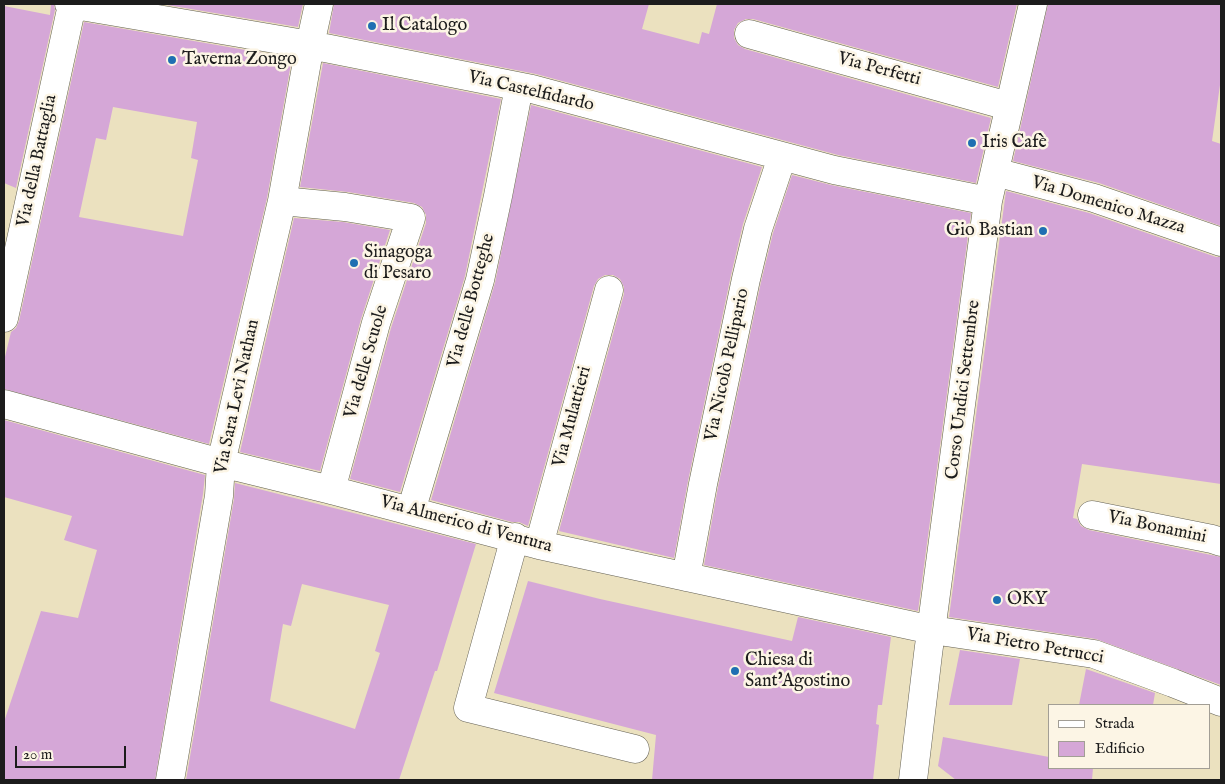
<!DOCTYPE html>
<meta charset="utf-8">
<style>
body{margin:0}
#map{position:relative;width:1225px;height:784px;overflow:hidden;background:#ebe1bf;font-family:"IM FELL English",serif}
canvas{display:block}
.frame{position:absolute;inset:0;border:5px solid #1c1c1c;pointer-events:none}
.legend{position:absolute;left:1048px;top:704px;width:162px;height:65px;box-sizing:border-box;background:#fcf5e5;border:1px solid #a29e95;margin:0;padding:6px 9px;list-style:none;font-size:15px;color:#1c1c1c}
.legend li{display:flex;align-items:center;gap:10px;height:25px}
.legend b{width:25px;border:1px solid #a29e95}
.scale{position:absolute;left:15px;top:746px;width:111px;height:22px;box-sizing:border-box;border:2px solid #1c1c1c;border-top:0;padding-left:6px;font-size:15px;line-height:18px;white-space:nowrap;color:#1c1c1c;-webkit-text-stroke:4px #fcf5e5;paint-order:stroke}
</style>
<div id="map">
<canvas width="1225" height="784"></canvas>
<div class="frame"></div>
<ul class="legend">
<li><b style="height:6px;background:#fff"></b>Strada</li>
<li><b style="height:14px;background:#d5a7d7"></b>Edificio</li>
</ul>
<div class="scale">20 m</div>
</div>
<script>
const g = document.querySelector('canvas').getContext('2d');
g.lineJoin = 'round';
function paint(path, color) { g.fillStyle = color; g.fill(path, 'evenodd'); }
function strokePath(path, color, width, dash) { g.strokeStyle = color; g.lineWidth = width; g.lineCap = dash ? 'butt' : 'round'; g.setLineDash(dash || []); g.stroke(path); }
function drawText(font, color, halo, rows, align = 'center') {
  g.font = font + ' "IM FELL English",serif'; g.lineWidth = 5; g.setLineDash([]); g.textBaseline = 'middle'; g.strokeStyle = halo; g.fillStyle = color; for (const [text, x, y, turn = 0] of rows) {
    g.save(); g.translate(x, y); g.rotate((+turn || 0) * Math.PI / 180); g.textAlign = isNaN(turn) ? turn : align; if (halo) g.strokeText(text, 0, 0); g.fillText(text, 0, 0); g.restore();
  }
}
paint(new Path2D(`
 M51 4H54L55 10 16 188 4 183V6L50 15Z
 M161 4H303L298 27Z
 M334 4H649L642 29 699 44 702 32 709 34 717 4H1017L998 87 753 19H746L738 23 734 30V38L738 45 745 49 991 118 976 183 838 155 536 74 329 33Z
 M1048 4H1221V78L1212 141 1221 144V226L1099 183 1013 161Z
 M84 22 292 58 267 198 209 444 4 389V361L11 332 16 328 19 321ZM113 107 197 122 191 158 198 160 183 236 79 217 96 138 106 140Z
 M323 63 501 99 465 276 400 492 350 479 391 328 426 223V215L422 207 414 203 348 192 300 187Z
 M531 105 762 167 743 224 731 275 688 481 674 558 559 531 624 294V287L620 279 613 275H605L598 279 594 286 528 526 519 522H512L431 500 495 283Z
 M792 175 831 185 971 213 918 611 704 565 718 487 761 282 773 233Z
 M1006 191 1089 213 1216 257H1221V484L1082 464 1073 518 1077 519 1081 526 1089 530 1221 557V685L1096 639 949 617Z
 M294 218 343 222 390 230 361 319 320 471 240 452Z
 M4 420 205 475 203 494 155 780H4V722L41 611 78 618 97 550 64 540 72 516 4 497Z
 M235 483 476 544 437 671H435L399 780H186L234 499ZM302 584 389 605 375 651 380 653 355 729 270 701 283 624 291 626Z
 M528 581 600 599 792 641 798 617 891 637 882 705H878L876 724 879 725 873 780H652L656 735 494 693Z
 M960 650 1020 659 1012 705H949Z
 M1086 669 1155 693 1153 705H1079Z
 M943 737 1049 757V768H1093L1092 780H956L938 766Z`), '#d5a7d7');
const street = new Path2D(`
 M69 4 310 45 532 89 834 170 988 201
 M749 34 1008 106
 M995 172 1094 198 1221 242
 M282 201 345 207 411 218 376 323 331 490
 M4 318 72 5
 M4 404 221 463 331 490 539 545 932 630 1094 654 1173 683 1221 702
 M411 511 480 280 498 196 519 87
 M1092 515 1212 539 1221 542
 M515 537 468 708 635 749
 M539 545 609 290
 M686 577 703 484 746 279 758 229 782 157
 M170 780 219 496 221 463 282 201 310 45 319 4
 M913 780 928 654 988 201 1033 4`);
strokePath(street, '#646155', 29);
strokePath(street, '#fff', 28);
for (const [x, y, r, color] of [
 [372,26,5,"#1f6fb2"],
 [172,60,5,"#1f6fb2"],
 [972,143,5,"#1f6fb2"],
 [1043,231,5,"#1f6fb2"],
 [354,263,5,"#1f6fb2"],
 [997,600,5,"#1f6fb2"],
 [735,671,5,"#1f6fb2"]
]) { const dot = new Path2D(); dot.arc(x, y, r, 0, 2 * Math.PI); g.fillStyle = color; g.fill(dot); strokePath(dot, '#fcf5e5', 2); }
drawText('18px', '#1c1c1c', '#fcf5e5', [
 ["Il Catalogo",382,26],
 ["Taverna Zongo",182,60],
 ["Iris Cafè",982,143],
 ["Gio Bastian",1033,231,"right"],
 ["Sinagoga",364,253],
 ["di Pesaro",364,274],
 ["OKY",1007,600],
 ["Chiesa di",745,661],
 ["Sant'Agostino",745,682]
], 'left');
drawText('18px', '#1c1c1c', '#fcf5e5', [
 ["Via Perfetti",879,70,15],
 ["Via Castelfidardo",531,92,13],
 ["Via della Battaglia",38,161,-78],
 ["Via Domenico Mazza",1108,206,17],
 ["Via delle Botteghe",472,301,-75],
 ["Via delle Scuole",367,362,-74],
 ["Via Nicolò Pellipario",728,365,-78],
 ["Corso Undici Settembre",964,390,-83],
 ["Via Sara Levi Nathan",238,397,-78],
 ["Via Mulattieri",573,417,-75],
 ["Via Almerico di Ventura",466,525,15],
 ["Via Bonamini",1157,528,12],
 ["Via Pietro Petrucci",1035,647,10]
]);
</script>
